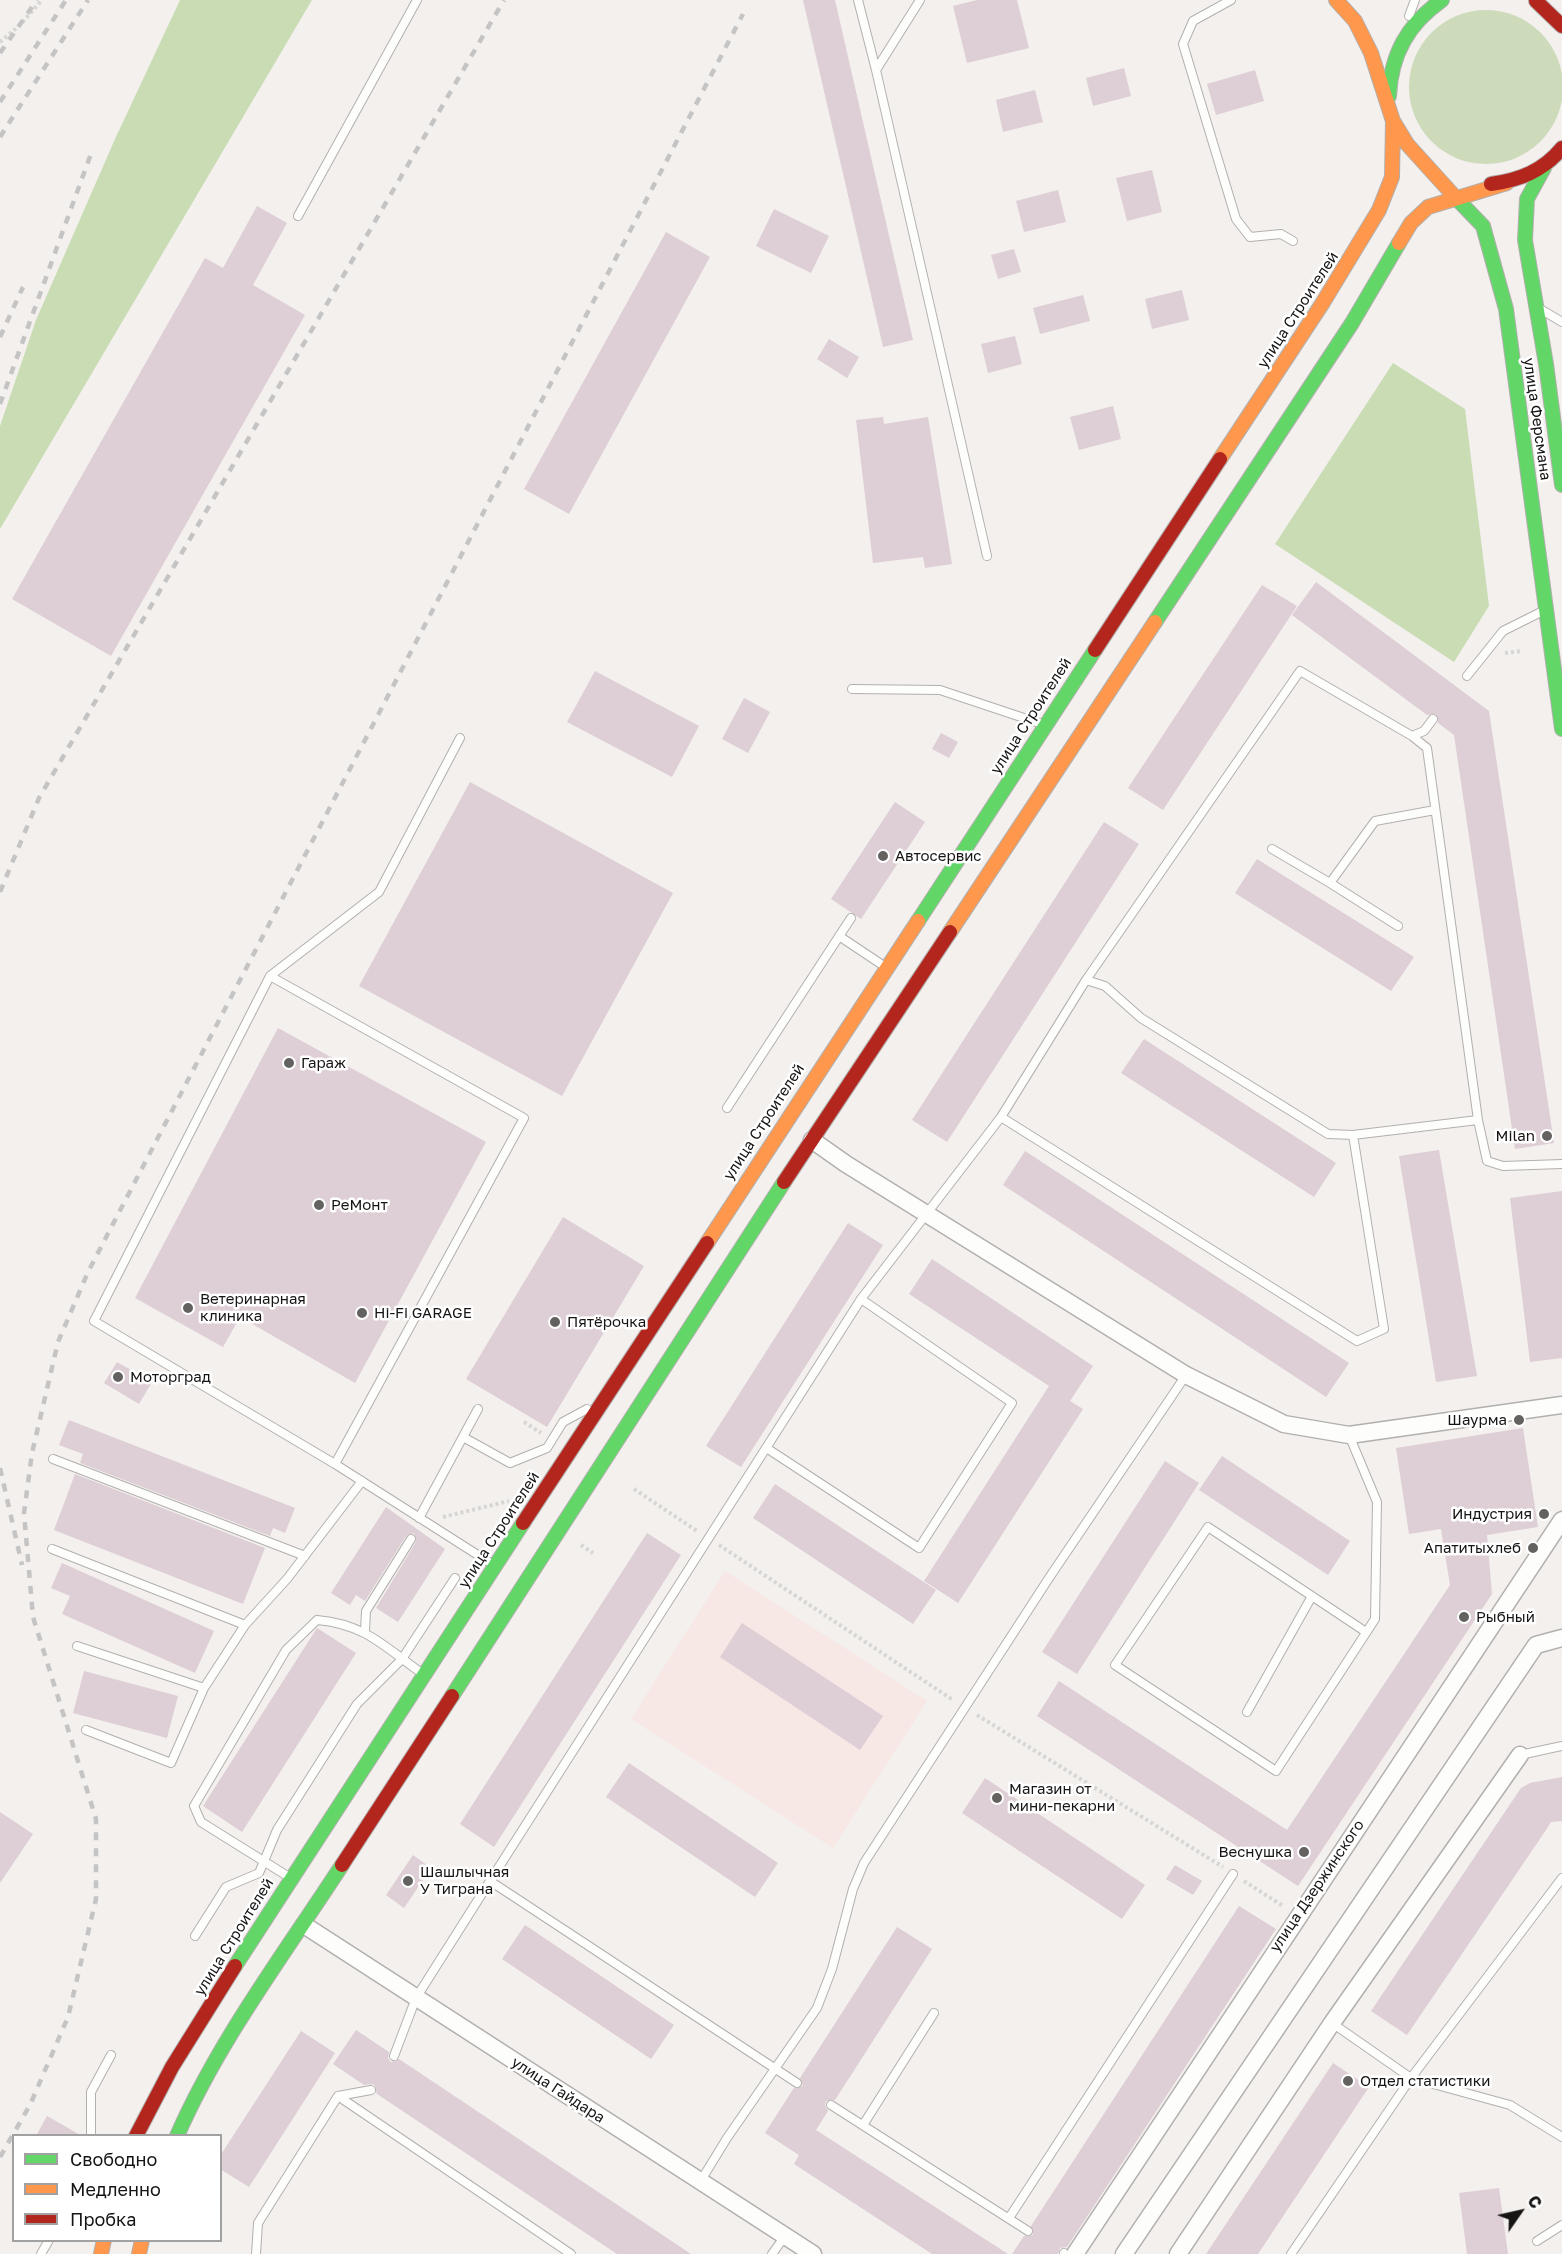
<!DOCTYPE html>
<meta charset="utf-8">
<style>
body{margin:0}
#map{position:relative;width:1562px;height:2254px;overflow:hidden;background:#f3f0ee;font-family:"Golos Text",sans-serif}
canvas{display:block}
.legend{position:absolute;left:12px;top:2134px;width:210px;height:108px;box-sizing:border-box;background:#fff;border:2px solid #a2a1a1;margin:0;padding:8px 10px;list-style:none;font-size:18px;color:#171514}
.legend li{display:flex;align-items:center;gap:12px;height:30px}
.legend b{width:30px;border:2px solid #a2a1a1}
.north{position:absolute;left:1490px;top:2182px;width:60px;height:60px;-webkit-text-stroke:4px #fff;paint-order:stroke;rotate:56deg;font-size:16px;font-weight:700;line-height:24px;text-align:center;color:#171514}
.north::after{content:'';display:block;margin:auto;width:21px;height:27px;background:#171514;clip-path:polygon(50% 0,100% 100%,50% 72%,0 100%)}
</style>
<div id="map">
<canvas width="1562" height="2254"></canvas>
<ul class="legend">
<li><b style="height:8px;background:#63d668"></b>Свободно</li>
<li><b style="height:8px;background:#ff974d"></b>Медленно</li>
<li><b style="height:8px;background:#b3261e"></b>Пробка</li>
</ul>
<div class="north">С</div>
</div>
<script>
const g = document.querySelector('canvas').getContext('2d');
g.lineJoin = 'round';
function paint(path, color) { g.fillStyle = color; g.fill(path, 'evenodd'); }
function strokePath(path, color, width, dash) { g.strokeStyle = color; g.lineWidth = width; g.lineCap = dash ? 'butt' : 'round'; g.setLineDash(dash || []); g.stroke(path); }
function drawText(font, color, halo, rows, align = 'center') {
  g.font = font + ' "Golos Text",sans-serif'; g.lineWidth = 5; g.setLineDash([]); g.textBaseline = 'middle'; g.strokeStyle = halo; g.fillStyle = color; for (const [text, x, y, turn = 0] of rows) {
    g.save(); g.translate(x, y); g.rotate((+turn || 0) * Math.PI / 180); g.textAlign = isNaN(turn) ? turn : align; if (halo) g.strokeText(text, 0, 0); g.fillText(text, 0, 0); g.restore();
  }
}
paint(new Path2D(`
 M725 1571 927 1701 833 1848 631 1719Z`), '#f7e7e5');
paint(new Path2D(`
 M1409 87a77 77 0 1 1 154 0a77 77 0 1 1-154 0Z`), '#cddbbb');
paint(new Path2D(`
 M180 0H312L0 529V426L36 320 115 139Z
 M1393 363 1465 409 1489 606 1454 662 1275 544Z`), '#cadcb4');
paint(new Path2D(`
 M803 0H835L913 340 883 347Z
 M977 0H1017L1029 48 967 63 953 6Z
 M1124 68 1131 96 1093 106 1086 78Z
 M1255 70 1264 101 1216 115 1207 84Z
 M1035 90 1043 122 1003 132 996 100Z
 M1152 170 1162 212 1127 221 1116 178Z
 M1058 190 1066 222 1024 232 1016 201Z
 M257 206 287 223 253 285 305 315 111 656 12 599 205 258 223 268Z
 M774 209 829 236 811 273 756 246Z
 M666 232 710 257 569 514 524 489Z
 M1014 249 1021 272 998 279 991 255Z
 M1182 290 1189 320 1152 329 1145 299Z
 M1083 295 1090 321 1040 334 1033 308Z
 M1015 336 1022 364 988 373 981 344Z
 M829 339 859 357 847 378 817 359Z
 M1113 406 1121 439 1079 450 1070 417Z
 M883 417 884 424 928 417 952 564 925 568 923 557 873 563 856 420Z
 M1316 582 1489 711 1554 1143 1515 1149 1454 735 1438 723 1436 714 1427 715 1292 615Z
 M1262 585 1297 606 1163 810 1128 788Z
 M595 671 699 726 672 777 567 722Z
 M744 698 770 712 748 753 722 739Z
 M941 733 958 742 949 758 932 749Z
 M470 782 673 893 562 1096 359 986Z
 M895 802 925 822 861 919 831 899Z
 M1104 822 1139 844 947 1142 912 1120Z
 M1257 859 1414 957 1391 991 1235 893Z
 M278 1028 486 1142 355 1383 240 1317 223 1347 135 1298Z
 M1144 1039 1336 1163 1314 1197 1121 1073Z
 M1439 1150 1477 1376 1436 1382 1399 1156Z
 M1025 1151 1349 1363 1326 1397 1003 1185Z
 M1562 1191V1358L1530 1362 1510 1198Z
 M563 1217 644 1266 547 1427 466 1379Z
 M848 1223 883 1245 741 1467 706 1446Z
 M932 1259 1093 1366 1070 1401 1083 1409 958 1603 924 1581 1049 1386 909 1294Z
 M117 1362 152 1382 139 1404 104 1383Z
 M69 1420 295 1508 285 1533 273 1528 270 1536 80 1463 83 1454 59 1445Z
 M1523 1428 1538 1527 1487 1535 1492 1594 1298 1886 1037 1716 1059 1681 1287 1830 1450 1585 1441 1529 1409 1534 1396 1448Z
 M1222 1456 1350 1541 1328 1575 1199 1490Z
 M1165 1461 1199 1483 1077 1674 1042 1652Z
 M75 1474 265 1548 243 1604 54 1530Z
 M775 1484 936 1590 913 1624 753 1518Z
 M386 1507 445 1549 398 1622 376 1608 416 1542 414 1533 406 1536 365 1601 356 1595 350 1605 331 1593Z
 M647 1533 681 1555 494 1847 460 1824Z
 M62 1563 214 1631 195 1673 62 1614 70 1596 51 1588Z
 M742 1623 883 1716 860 1750 720 1657Z
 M317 1628 356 1653 242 1832 203 1806Z
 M84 1671 178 1696 167 1738 73 1713Z
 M629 1763 778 1863 755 1897 606 1797Z
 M1562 1777V1821L1551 1822 1546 1830 1407 2035 1371 2011 1521 1788 1530 1783Z
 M985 1778 1145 1885 1122 1919 962 1813Z
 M0 1812 33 1834 0 1883Z
 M413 1855 431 1868 404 1908 386 1895Z
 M1175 1865 1202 1881 1193 1895 1166 1879Z
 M1239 1906 1276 1929 1067 2247 1060 2248 1058 2254H1012L1024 2236 1033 2235 1031 2226Z
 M525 1925 674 2025 651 2059 502 1959Z
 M897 1927 932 1949 835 2100 826 2101 825 2105 828 2111 816 2130 1008 2254H932L794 2164 799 2155 765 2133 794 2088 803 2086 800 2078Z
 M356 2030 389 2052 388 2058 391 2062 399 2059 691 2254H617L377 2094 374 2084 364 2085 333 2064Z
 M301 2031 335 2053 249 2187 220 2169V2156Z
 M1333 2063 1369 2087 1258 2254H1206Z
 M47 2116 82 2136H36Z
 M1499 2188 1508 2254H1467L1459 2193Z`), '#deced5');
const lane = new Path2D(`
 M858 0 876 70
 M920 0 876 70 987 556
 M1231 0 1193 21 1183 44 1236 219 1250 237 1281 234 1293 241
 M1409 16 1415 0
 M298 216 417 0
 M1542 310 1562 322
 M1467 676 1503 631 1543 611
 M852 689 940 690 1042 724
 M1412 736 1427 748 1478 1120 1487 1161 1503 1166 1562 1164
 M1272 849 1330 883
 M1398 926 1330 883 1375 821 1435 810
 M839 936 884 966
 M270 976 379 892 460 738
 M1086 980 1105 986 1141 1018 1328 1134 1353 1135
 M727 1108 851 918
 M1001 1117 1086 980 1300 671 1412 736 1424 731 1433 719
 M1349 1435 1377 1502 1375 1619 1276 1771 1115 1665 1208 1527 1366 1632
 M463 1437 510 1463 547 1448 563 1422 587 1409
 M768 1449 919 1548 1012 1403 861 1299
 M53 1459 305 1556
 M335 1464 524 1118 270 976 94 1321 335 1464 492 1564
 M419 1518 478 1409
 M52 1549 245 1625 287 1579 362 1481
 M365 1631 366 1611 411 1539
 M77 1646 204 1688 245 1625
 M1247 1712 1312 1596
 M86 1730 171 1763 204 1688
 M1520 1755 1562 1746
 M289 1877 201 1822 194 1806 286 1650 317 1620C364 1624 384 1646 420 1672
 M195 1936 226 1887 259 1873 277 1830 357 1704 402 1659 455 1578
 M1332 2023 1411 2078 1510 2105 1562 2137
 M394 2056 416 1998 490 1881
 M797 2083 490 1881 861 1299 1001 1117 1357 1341 1384 1329 1353 1135 1478 1120
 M338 2096 571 2254
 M831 2105 1028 2231
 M863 2125 934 2013
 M91 2136V2092L111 2055
 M700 2182 727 2138 817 2008 832 1969 853 1889 864 1863 1049 1578 1186 1375
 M1009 2218 1233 1874
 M1537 2241 1562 2225
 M1064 2253 1065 2254
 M41 2254 49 2240
 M256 2254 258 2223 338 2096 371 2090
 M772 2254 785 2236
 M1291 2254 1411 2078 1562 1878`);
const street = new Path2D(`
 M812 1140 846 1164 1186 1375 1284 1424 1349 1435 1562 1405
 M304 1925 813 2254
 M1075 2254 1562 1520
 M1124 2254 1536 1645 1562 1638
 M1178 2254 1332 2023 1520 1755`);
const fast = new Path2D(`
 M1389 96C1391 54 1408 24 1442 0
 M1544 168 1527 199 1525 240 1546 364 1562 485
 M1455 197 1483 226 1506 309 1562 729
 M1155 622 1352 323 1399 243
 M918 921 1095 650
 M452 1696 784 1182
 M235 1966 523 1523
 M177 2136C219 2040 285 1953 342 1865`);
const slow = new Path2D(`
 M1336 0 1355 21 1371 53 1393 121 1407 144 1455 197
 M1399 243 1411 223 1428 207 1507 183
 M1220 459 1322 304 1379 210 1392 177 1393 121
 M950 932 1155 622
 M707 1243 918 921
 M101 2254 104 2240
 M139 2254 142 2240`);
const jam = new Path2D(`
 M1536 1 1562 26
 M1491 184C1520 180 1543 171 1562 148
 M1095 650 1220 459
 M784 1182 950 932
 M523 1523 707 1243
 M342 1865 452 1696
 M136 2136 172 2067 235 1966`);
strokePath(lane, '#b2b0ae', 10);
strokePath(street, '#b2b0ae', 19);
strokePath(fast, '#b2b0ae', 16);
strokePath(slow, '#b2b0ae', 16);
strokePath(jam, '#b2b0ae', 16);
strokePath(new Path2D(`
 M0 42 20 25 42 0
 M1505 653 1522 651
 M524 1422 541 1433
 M634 1489 697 1531
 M443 1517 509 1501
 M581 1545 593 1553
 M719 1545 953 1700
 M977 1715 1223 1867
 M1244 1881 1283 1906`), '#d6d6d5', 4, [3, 3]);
strokePath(lane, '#fdfdfc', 8);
strokePath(street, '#fdfdfc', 16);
strokePath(fast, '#63d668', 14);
strokePath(slow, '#ff974d', 14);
strokePath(jam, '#b3261e', 14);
strokePath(new Path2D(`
 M0 53 37 0
 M0 102 66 0
 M0 137 88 0
 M0 337 23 287
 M0 404 92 151
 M0 892 39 798 504 0
 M0 1468 22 1565
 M0 2157 30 2105 68 2017 96 1899V1819L33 1617 24 1513 32 1453 58 1342 88 1272 743 14`), '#c5c4c4', 4.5, [8, 8]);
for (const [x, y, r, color] of [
 [883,856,6,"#646260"],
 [289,1063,6,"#646260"],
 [1547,1136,6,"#646260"],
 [319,1205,6,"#646260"],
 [188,1308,6,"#646260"],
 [362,1313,6,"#646260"],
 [555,1322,6,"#646260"],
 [118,1377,6,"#646260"],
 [1519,1420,6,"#646260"],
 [1544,1514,6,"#646260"],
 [1533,1548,6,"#646260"],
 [1464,1617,6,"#646260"],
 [997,1798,6,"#646260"],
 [1304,1852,6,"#646260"],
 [408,1881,6,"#646260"],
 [1348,2081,6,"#646260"]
]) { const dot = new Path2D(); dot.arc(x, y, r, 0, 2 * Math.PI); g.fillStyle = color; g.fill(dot); strokePath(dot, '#fff', 2); }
drawText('15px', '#171514', '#fff', [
 ["улица Строителей",1298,310,-57],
 ["улица Ферсмана",1537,419,82],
 ["улица Строителей",1031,716,-57],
 ["улица Строителей",764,1122,-57],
 ["улица Строителей",499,1530,-57],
 ["улица Дзержинского",1317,1886,-56],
 ["улица Строителей",234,1937,-58],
 ["улица Гайдара",558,2090,33]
]);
drawText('15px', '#171514', '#fff', [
 ["Автосервис",895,856],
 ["Гараж",301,1063],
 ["Milan",1535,1136,"right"],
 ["РеМонт",331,1205],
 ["Ветеринарная",200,1299],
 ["клиника",200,1316],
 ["Hi-Fi GARAGE",374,1313],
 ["Пятёрочка",567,1322],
 ["Моторград",130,1377],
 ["Шаурма",1507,1420,"right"],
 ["Индустрия",1532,1514,"right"],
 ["Апатитыхлеб",1521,1548,"right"],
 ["Рыбный",1476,1617],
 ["Магазин от",1009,1789],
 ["мини-пекарни",1009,1806],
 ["Веснушка",1292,1852,"right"],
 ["Шашлычная",420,1872],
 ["У Тиграна",420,1889],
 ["Отдел статистики",1360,2081]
], 'left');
</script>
